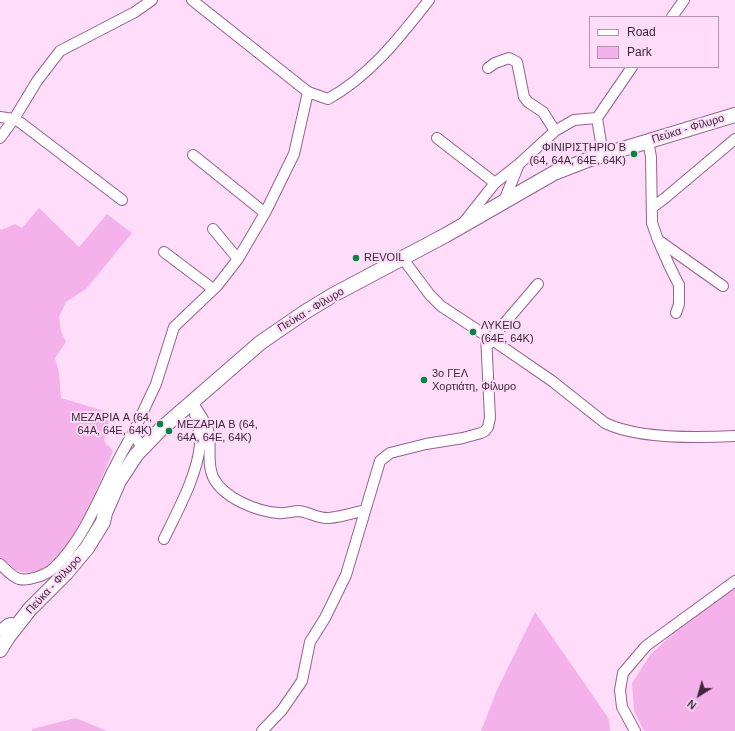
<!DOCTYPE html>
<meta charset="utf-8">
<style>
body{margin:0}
#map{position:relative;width:735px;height:731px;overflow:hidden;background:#ffdcf9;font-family:Helvetica,sans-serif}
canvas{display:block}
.legend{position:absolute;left:589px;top:16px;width:130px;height:52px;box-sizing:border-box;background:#ffdcf9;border:1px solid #b194ad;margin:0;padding:5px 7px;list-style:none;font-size:12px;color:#3d273a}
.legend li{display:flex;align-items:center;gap:8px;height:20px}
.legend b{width:20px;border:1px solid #b194ad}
.north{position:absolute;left:679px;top:675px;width:40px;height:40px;-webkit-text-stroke:3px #ffdcf9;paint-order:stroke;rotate:217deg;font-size:11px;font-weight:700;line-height:16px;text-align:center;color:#3d273a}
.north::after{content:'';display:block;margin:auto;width:14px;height:18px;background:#3d273a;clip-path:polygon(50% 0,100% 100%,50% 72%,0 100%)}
</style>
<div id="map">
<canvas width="735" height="731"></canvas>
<ul class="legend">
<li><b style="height:5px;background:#fff"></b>Road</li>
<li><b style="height:11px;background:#f5b2ea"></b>Park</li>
</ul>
<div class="north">N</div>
</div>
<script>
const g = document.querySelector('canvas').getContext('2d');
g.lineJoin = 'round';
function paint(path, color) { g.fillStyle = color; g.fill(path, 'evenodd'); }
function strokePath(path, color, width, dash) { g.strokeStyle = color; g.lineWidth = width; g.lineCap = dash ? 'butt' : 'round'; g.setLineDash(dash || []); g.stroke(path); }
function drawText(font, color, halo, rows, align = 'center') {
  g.font = font + ' Helvetica,sans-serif'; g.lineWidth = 4; g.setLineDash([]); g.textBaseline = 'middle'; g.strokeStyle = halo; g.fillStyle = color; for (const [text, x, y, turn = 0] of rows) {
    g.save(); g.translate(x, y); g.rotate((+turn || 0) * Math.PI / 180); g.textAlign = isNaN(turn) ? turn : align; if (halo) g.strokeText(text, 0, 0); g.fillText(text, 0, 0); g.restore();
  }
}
paint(new Path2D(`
 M39 208 79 247 107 214 132 233 86 289 66 302 59 317 61 331 66 342 55 358 59 373 61 398 111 413 104 441 113 451C98 487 77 540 48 566 38 575 19 574 8 566 5 564 2 559 0 556V228L1 230 15 224 22 228Z
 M735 576V731H644L634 711 632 683 650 655Z
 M535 612 609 719 610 731H481L497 690Z
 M76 718 107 731H32V729Z`), '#f5b2ea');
const minor = new Path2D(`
 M672 17 684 0
 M488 68 495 63 509 58 517 62 524 97 528 102 543 112 555 131
 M308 92 328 99C370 76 400 37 429 0
 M0 117 14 119 21 123 122 200
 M0 138 14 119 37 81 60 51 135 12 152 0
 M437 138 495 183
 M648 141 651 157 652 223 658 240 723 286
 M193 155 265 213
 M603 155 597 118 632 67
 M504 201 519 164 555 131 574 120 597 118
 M653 207 665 198 735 139
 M464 222 495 183 519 164
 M213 229 238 259
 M658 240 669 265 679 285V304L676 313
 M164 252 213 289
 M403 259 430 295 441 306 491 339 552 381 605 423C638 439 698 438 735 436
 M489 344 491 339 538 284
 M192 402C198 412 207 422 209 434 211 448 207 464 213 477 223 498 256 511 278 513 285 514 292 511 299 511 309 512 318 519 329 518 341 517 353 513 365 510
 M142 448 133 433 156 384 174 327 217 286 238 259 265 213 294 154 308 92 192 0
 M164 539C177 512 198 474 200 444 200 433 198 424 195 414
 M0 564C6 570 11 576 19 579 30 581 46 575 54 568 80 543 96 506 111 474 118 460 125 447 133 433
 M0 631C6 625 10 620 17 625
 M262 731 282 710 302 681 310 642 325 618 346 575 380 461 390 453 426 444 463 438 481 433 485 431 488 427 490 418 486 335
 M635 731 622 707 620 690 623 673 646 646 735 581`);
const secondary = new Path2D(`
 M0 650 8 637 30 609 67 572 87 548 103 522 105 513 119 481 136 455 161 429 260 343 305 312 333 295 446 235 554 173 590 159 735 115`);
strokePath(minor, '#95628e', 12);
strokePath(secondary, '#95628e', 16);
strokePath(minor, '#fff', 10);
strokePath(secondary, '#fff', 14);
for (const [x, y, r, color] of [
 [634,154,4,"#008642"],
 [356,258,4,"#008642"],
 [473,332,4,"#008642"],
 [424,380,4,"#008642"],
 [160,424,4,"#008642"],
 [169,431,4,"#008642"]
]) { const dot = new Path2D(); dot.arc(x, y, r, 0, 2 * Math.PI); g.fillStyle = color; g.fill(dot); strokePath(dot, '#ffdcf9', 1.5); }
drawText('11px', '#3d273a', '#ffdcf9', [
 ["Πεύκα - Φίλυρο",688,129,-17],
 ["Πεύκα - Φίλυρο",311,310,-31],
 ["Πεύκα - Φίλυρο",54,585,-47]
]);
drawText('11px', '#3d273a', '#ffdcf9', [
 ["ΦΙΝΙΡΙΣΤΗΡΙΟ B",626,148,"right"],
 ["(64, 64Α, 64Ε, 64Κ)",626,161,"right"],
 ["REVOIL",364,258],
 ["ΛΥΚΕΙΟ",481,326],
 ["(64Ε, 64Κ)",481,339],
 ["3ο ΓΕΛ",432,374],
 ["Χορτιάτη, Φίλυρο",432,387],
 ["ΜΕΖΑΡΙΑ A (64,",152,418,"right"],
 ["64Α, 64Ε, 64Κ)",152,431,"right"],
 ["ΜΕΖΑΡΙΑ B (64,",177,425],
 ["64Α, 64Ε, 64Κ)",177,438]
], 'left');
</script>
